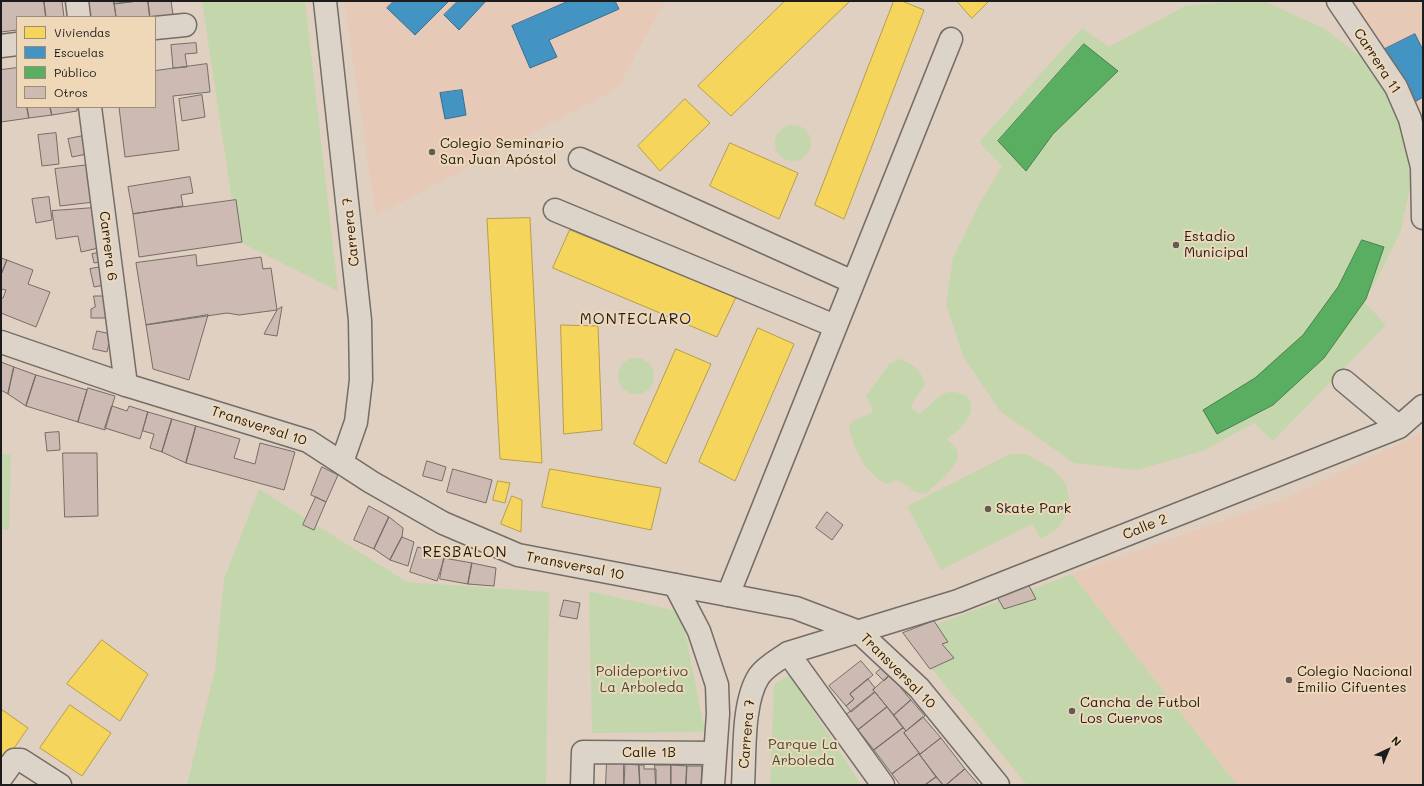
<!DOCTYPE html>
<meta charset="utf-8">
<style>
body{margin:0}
#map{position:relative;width:1424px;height:786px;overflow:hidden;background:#e0d0c1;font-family:Mali,sans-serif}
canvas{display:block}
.frame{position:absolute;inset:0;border:2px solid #1c1c1c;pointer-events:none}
.legend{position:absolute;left:16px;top:16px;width:140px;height:92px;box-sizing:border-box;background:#efd8b8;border:1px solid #9b8d7a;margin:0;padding:5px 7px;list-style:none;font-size:12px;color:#1c1c1c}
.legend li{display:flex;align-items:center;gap:8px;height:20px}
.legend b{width:20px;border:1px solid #9b8d7a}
.north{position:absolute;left:1368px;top:730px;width:40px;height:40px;-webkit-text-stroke:3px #efd8b8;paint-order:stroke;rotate:44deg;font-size:11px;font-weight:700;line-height:16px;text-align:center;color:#1c1c1c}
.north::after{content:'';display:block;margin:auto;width:14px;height:18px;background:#1c1c1c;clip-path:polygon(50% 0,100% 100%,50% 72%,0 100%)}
</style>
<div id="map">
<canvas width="1424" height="786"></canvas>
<div class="frame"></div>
<ul class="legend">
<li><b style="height:11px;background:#f6d55c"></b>Viviendas</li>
<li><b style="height:11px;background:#4393c3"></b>Escuelas</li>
<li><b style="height:11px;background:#5aae61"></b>Público</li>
<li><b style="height:11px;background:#ccbab3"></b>Otros</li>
</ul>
<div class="north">N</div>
</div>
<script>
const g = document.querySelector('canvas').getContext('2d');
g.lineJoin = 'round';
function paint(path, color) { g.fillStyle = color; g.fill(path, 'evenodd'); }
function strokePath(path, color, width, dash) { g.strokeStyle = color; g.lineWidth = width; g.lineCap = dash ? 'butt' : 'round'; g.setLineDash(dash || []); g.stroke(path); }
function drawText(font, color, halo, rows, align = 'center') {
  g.font = font + ' Mali,sans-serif'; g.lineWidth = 4; g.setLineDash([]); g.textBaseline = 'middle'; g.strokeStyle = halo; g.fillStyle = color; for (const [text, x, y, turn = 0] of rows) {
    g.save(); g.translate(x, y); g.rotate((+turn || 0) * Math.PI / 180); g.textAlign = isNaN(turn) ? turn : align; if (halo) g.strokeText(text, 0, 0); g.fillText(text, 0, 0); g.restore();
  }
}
paint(new Path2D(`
 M344 1H665L618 88 376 216Z
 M1345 1H1423V153Z
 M1423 432V785H1237L1072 574 1284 499Z`), '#e6c9b7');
paint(new Path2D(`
 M202 1H305L338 291 238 241Z
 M1242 1H1264L1325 29 1374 67 1401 120 1411 184 1400 233 1374 285 1363 301 1386 325 1273 441 1254 423 1205 450 1137 470 1074 463 1000 411 963 356 946 304 953 258 980 203 1002 166 979 142 1082 28 1109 47 1185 6Z
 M775 143a18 18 0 1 1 36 0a18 18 0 1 1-36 0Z
 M618 376a18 18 0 1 1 36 0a18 18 0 1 1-36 0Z
 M900 359C915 365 921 370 925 385L912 403V409L919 414C938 401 942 383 968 397 969 399 971 403 971 406 973 419 956 433 946 439 951 443 957 447 958 453 961 464 933 488 925 494L913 491 903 483 896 480 886 484C865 473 853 449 849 426L855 420 872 413 873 410 866 396 890 363Z
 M1 454 11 455 9 530 1 529Z
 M1010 454H1026L1053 469 1066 484 1069 499 1068 512 1058 528 1041 539 1032 524 941 570 907 506Z
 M259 489 407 582 549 592 546 785H187L215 669 224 579Z
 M1072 574 1237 785H1027L905 636Z
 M589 591 681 612 705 732 592 733Z
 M790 674 861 785H770L774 685Z`), '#c4d6ac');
const homes = new Path2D(`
 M785 1H850L731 116 698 86Z
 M894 1H902L924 10 844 219 815 205Z
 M957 1H989L972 18Z
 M685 99 710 123 660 171 638 146Z
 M730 143 798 173 779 219 710 186Z
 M530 218 542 463 500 459 487 219Z
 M570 230 736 297 717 337 553 268Z
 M561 325 598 326 602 430 564 434Z
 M758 328 794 344 735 481 699 462Z
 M676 349 711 364 666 464 634 444Z
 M550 469 661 488 651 530 542 507Z
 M498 481 510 483 505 503 493 500Z
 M512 496 522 500 521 532 501 524Z
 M102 640 148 674 120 721 67 684Z
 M70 705 111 733 82 776 40 748Z
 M1 709 28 728 1 767Z`);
paint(homes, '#f6d55c');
strokePath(homes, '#b59e49', 1);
const schools = new Path2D(`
 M394 1H449L415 35 387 8Z
 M458 1H486L459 30 444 15Z
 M569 1H615L619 9 549 40 557 57 530 68 512 26Z
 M1415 34 1423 50V97L1413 103 1385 49Z
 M462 90 466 115 445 119 440 93Z`);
paint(schools, '#4393c3');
strokePath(schools, '#376f91', 1);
const public = new Path2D(`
 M1084 44 1118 71 1053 134 1026 171 998 141Z
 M1362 240 1384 247 1366 299 1324 358 1273 405 1217 434 1203 410 1255 378 1303 335 1338 287Z`);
paint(public, '#5aae61');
strokePath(public, '#47824c', 1);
const building = new Path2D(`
 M1 1H44L46 17H17V30L1 32Z
 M44 1H62L64 17H46Z
 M88 1H114L116 17H90Z
 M114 1H138L114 4Z
 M138 1H148L150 17H116L114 4Z
 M148 1H171L173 15 150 17Z
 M196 43 197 53 185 54 187 67 173 68 171 45Z
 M207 64 210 92 173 96 179 150 125 157 119 107H155V71Z
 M17 68V107H27L29 118 1 122V70Z
 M202 95 205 117 182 121 179 99Z
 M27 107H50L52 115 29 118Z
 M50 107H77V111L52 115Z
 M56 133 59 164 42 166 38 135Z
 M83 136 87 154 72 157 68 139Z
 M89 165 94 202 60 206 55 169Z
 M190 177 193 193 181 195 183 206 133 214 128 187Z
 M49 197 52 220 36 223 32 199Z
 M236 200 242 242 139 257 133 214Z
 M94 208 103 247 81 252 78 236 56 239 52 211Z
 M104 252 106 261 94 263 92 254Z
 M196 255 197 266 261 257 263 269 271 268 277 310 239 315 227 313 146 325 136 263Z
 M1 258 7 260 1 275Z
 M7 260 33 270 28 284 50 292 36 327 1 313V298H3L6 290 1 289V275Z
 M107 266 110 284 94 287 90 269Z
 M94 296H114V318H91V309L95 307Z
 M282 307 277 336 264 334 277 310Z
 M208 315 189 380 153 369 146 325Z
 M97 331 111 334 107 352 93 349Z
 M1 362 14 367 8 394 1 390Z
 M14 367 36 375 26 406 8 394Z
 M36 375 87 390 78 422 26 406Z
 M88 388 115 396 105 430 78 422Z
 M112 406 127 411 129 406 148 412 140 439 105 428Z
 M148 412 172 419 162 452 150 448 154 434 143 431Z
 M172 419 196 426 186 463 162 452Z
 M196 426 240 439 234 458 255 464 260 443 295 452 284 490 186 463Z
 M59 432 60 450 47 451 45 433Z
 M63 453H97L98 516 65 517Z
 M427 461 446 467 442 481 423 476Z
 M322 467 338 475 326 502 311 495Z
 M453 469 492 480 486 503 447 492Z
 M316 497 326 502 314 530 303 525Z
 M369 506 389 517 374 549 354 540Z
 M827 512 843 525 832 540 816 528Z
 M389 517 403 528 402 537 390 560 374 549Z
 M402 537 414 542 408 566 390 560Z
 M418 547 445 556 437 581 410 572Z
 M444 558 472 563 468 584 440 579Z
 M472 563 496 568 494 586 468 584Z
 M1027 582 1036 599 1004 609 996 595Z
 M564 600 580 603 577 619 560 616Z
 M934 621 948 642 942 644 954 658 930 669 903 633Z
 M861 661 873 675 850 694 854 699 846 706 829 686Z
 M883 667 890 675 884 681 876 673Z
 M890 675 911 700 894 715 873 690Z
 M868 679 875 688 873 690 875 692 851 712 846 706 854 699 850 694Z
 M875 692 887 707 858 730 846 715Z
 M911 700 925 716 906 731 894 715Z
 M887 707 903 728 874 750 858 730Z
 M923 717 941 738 920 754 904 733Z
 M903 728 906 731 904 733 919 753 892 774 874 750Z
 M941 738 965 769 946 785H943L919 754H920Z
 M919 754 936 777 925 785H900L892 774Z
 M607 761 625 763 624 785H606Z
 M624 764 639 765 640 785H624Z
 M639 765H644V769H656V785H640Z
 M655 765H671V785H656Z
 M671 765 687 766 686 785H671Z
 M687 766H702L701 785H686Z
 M965 769 979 785H946Z
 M936 777 943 785H925Z`);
paint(building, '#ccbab3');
strokePath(building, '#746d66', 1);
const minor = new Path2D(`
 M77 1 79 17
 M325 1 360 320 361 380 356 422 342 462
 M1338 1 1396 87 1410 119 1422 167 1423 218
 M155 28 185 25
 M1 46 17 44
 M90 107 126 385
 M580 159 853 282
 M555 210 835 326
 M1344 381 1399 427
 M675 585 699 631 717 685 718 714 713 785
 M728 595 951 39
 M788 653 883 785
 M1 778 14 760H21L60 785
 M582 785 583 752 715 753
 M743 785C745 754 742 702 759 676 766 666 778 660 788 653L958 601 1399 427 1423 406`);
const major = new Path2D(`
 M1 342 126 385 308 441 371 482 443 523 518 555 796 608 859 632 919 688 998 785`);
strokePath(minor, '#746d66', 25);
strokePath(major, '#746d66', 25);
strokePath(minor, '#ddd4c9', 22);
strokePath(major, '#ddd4c9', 22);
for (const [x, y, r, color] of [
 [432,152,4,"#615b56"],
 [1176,245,4,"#615b56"],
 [988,509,4,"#615b56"],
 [1289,680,4,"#615b56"],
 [1072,711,4,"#615b56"]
]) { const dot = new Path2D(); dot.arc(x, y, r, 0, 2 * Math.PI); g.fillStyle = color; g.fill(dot); strokePath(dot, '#efd8b8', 1.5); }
drawText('14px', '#1c1c1c', '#efd8b8', [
 ["Carrera 11",1377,61,57],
 ["Carrera 7",351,232,-96],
 ["Carrera 6",108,246,83],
 ["Transversal 10",259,426,18],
 ["Calle 2",1145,527,-22],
 ["Transversal 10",575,566,11],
 ["Transversal 10",898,671,45],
 ["Carrera 7",747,734,-85],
 ["Calle 1B",649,753]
]);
drawText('14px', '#1c1c1c', '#efd8b8', [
 ["Colegio Seminario",440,144],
 ["San Juan Apóstol",440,160],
 ["Estadio",1184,237],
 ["Municipal",1184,253],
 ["Skate Park",996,509],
 ["Colegio Nacional",1297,672],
 ["Emilio Cifuentes",1297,688],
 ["Cancha de Futbol",1080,703],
 ["Los Cuervos",1080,719]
], 'left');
drawText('14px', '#404c3c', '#efd8b8', [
 ["Polideportivo",642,672],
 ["La Arboleda",642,688],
 ["Parque La",803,745],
 ["Arboleda",803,761]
]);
g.letterSpacing = '1px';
drawText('15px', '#1c1c1c', '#efd8b8', [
 ["MONTECLARO",636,319],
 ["RESBALON",465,552]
]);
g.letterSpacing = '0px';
</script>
